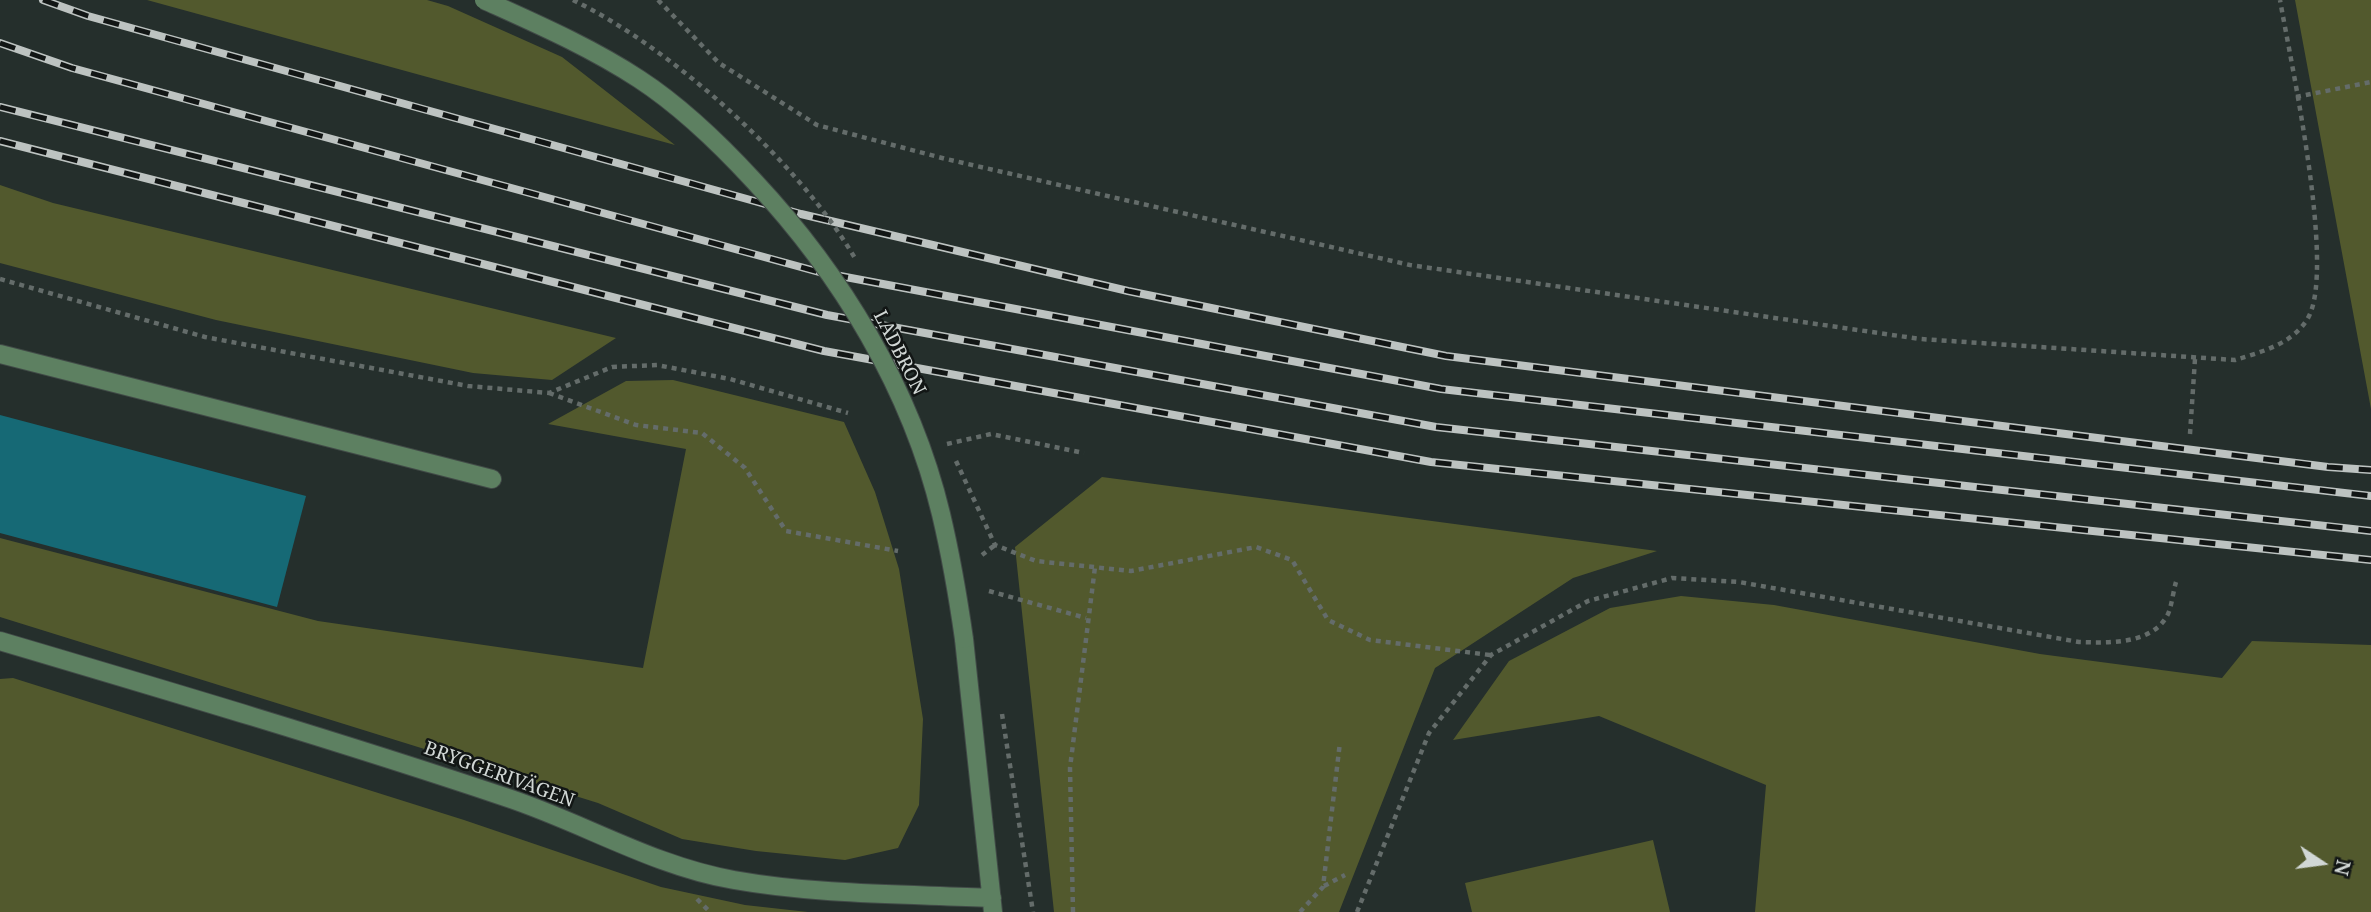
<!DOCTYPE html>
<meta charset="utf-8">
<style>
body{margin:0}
#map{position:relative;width:2371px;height:912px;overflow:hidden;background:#252f2c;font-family:"Noto Serif",serif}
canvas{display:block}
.north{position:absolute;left:2287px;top:828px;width:70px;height:70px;-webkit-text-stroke:5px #121615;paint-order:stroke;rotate:103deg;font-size:19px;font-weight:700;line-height:28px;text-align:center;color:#d1d7d5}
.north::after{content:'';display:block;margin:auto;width:24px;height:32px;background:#d1d7d5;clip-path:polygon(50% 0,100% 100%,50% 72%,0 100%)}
</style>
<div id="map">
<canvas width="2371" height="912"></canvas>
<div class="north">N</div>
</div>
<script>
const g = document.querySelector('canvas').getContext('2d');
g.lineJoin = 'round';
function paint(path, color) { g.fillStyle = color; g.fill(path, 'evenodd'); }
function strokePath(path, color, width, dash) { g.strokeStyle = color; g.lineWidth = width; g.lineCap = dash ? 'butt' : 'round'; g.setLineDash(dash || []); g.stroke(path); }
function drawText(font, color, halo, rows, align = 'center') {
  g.font = font + ' "Noto Serif",serif'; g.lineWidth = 5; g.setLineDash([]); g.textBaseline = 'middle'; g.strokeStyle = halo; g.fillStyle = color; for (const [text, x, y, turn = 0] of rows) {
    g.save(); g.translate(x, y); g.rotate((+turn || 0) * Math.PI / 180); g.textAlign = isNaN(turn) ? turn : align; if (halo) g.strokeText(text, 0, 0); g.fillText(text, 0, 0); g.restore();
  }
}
paint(new Path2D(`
 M147 0H427L448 6 562 57 675 145Z
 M2295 0H2371V409Z
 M0 185 53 203 616 338 552 380 473 373 216 320 0 263Z
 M673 380 844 422 875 492 899 569 923 719 919 805 898 848 845 860 756 851 682 839 598 803 0 617V538L318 621 643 668 686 449 548 424 626 381Z
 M1102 477 1657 551 1573 578 1435 668 1339 912H1054L1015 547Z
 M1681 596 1774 605 2040 654 2222 678 2252 641 2371 645V912H1755L1766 785 1599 716 1453 740 1509 661 1610 608Z
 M13 678 464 820 661 887 745 905 808 912H0V679Z
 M1653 840 1670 912H1472L1465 883Z`), '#52592d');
paint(new Path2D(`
 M0 415 306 496 277 607 0 533Z`), '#166975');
const minor = new Path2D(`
 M0 354 492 479
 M964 639 993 912
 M0 641C169 691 338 741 505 797 582 822 653 866 734 880 818 895 907 894 992 898`);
strokePath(minor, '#414a47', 20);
strokePath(new Path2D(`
 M658 0 719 63 817 125 946 159 1090 192 1410 265 1920 339 2235 360C2261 352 2293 344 2308 318 2336 269 2291 63 2280 0
 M2296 97 2371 82
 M0 279 205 337 468 386 549 393 612 367 657 365 730 379 848 413
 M549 393 636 425 702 433 745 468 786 531 898 551
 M2190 434 2195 359
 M947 444 991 434 1084 453
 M956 461 995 545 1036 561 1131 571 1256 547 1292 560 1328 620 1370 640 1490 655
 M982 555 995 545
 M989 591 1086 618
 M1002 714 1033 912
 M1324 886 1345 875
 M697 899 710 912
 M1073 912 1070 768 1095 567
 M1300 912 1323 887 1340 742
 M1357 912 1429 733 1491 655 1588 601 1672 578 1739 582 2079 642C2107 643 2153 645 2168 614 2172 605 2173 592 2176 582`), '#646c6a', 4.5, [5, 5]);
strokePath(minor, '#5d8061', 18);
const rail = new Path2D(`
 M43 0 88 16 801 214 1128 291 1446 356 2328 467 2371 470
 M0 43 72 68 819 272 1441 389 2371 496
 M0 107 827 315 1436 427 2371 531
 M0 141 824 351 1431 462 2371 560`);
strokePath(rail, '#bdc3c1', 8);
strokePath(rail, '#121615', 5, [16]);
const minorBridge = new Path2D(`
 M484 0C537 24 590 47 639 79 682 107 719 143 754 181 841 274 911 389 941 514 951 556 958 597 964 639`);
strokePath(minorBridge, '#414a47', 20, []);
strokePath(new Path2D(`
 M573 0C673 49 800 163 856 260`), '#646c6a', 4.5, [5, 5]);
strokePath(minorBridge, '#5d8061', 18);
drawText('19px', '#d1d7d5', '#121615', [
 ["LADBRON",899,353,63],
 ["BRYGGERIVÄGEN",499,775,20]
]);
</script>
